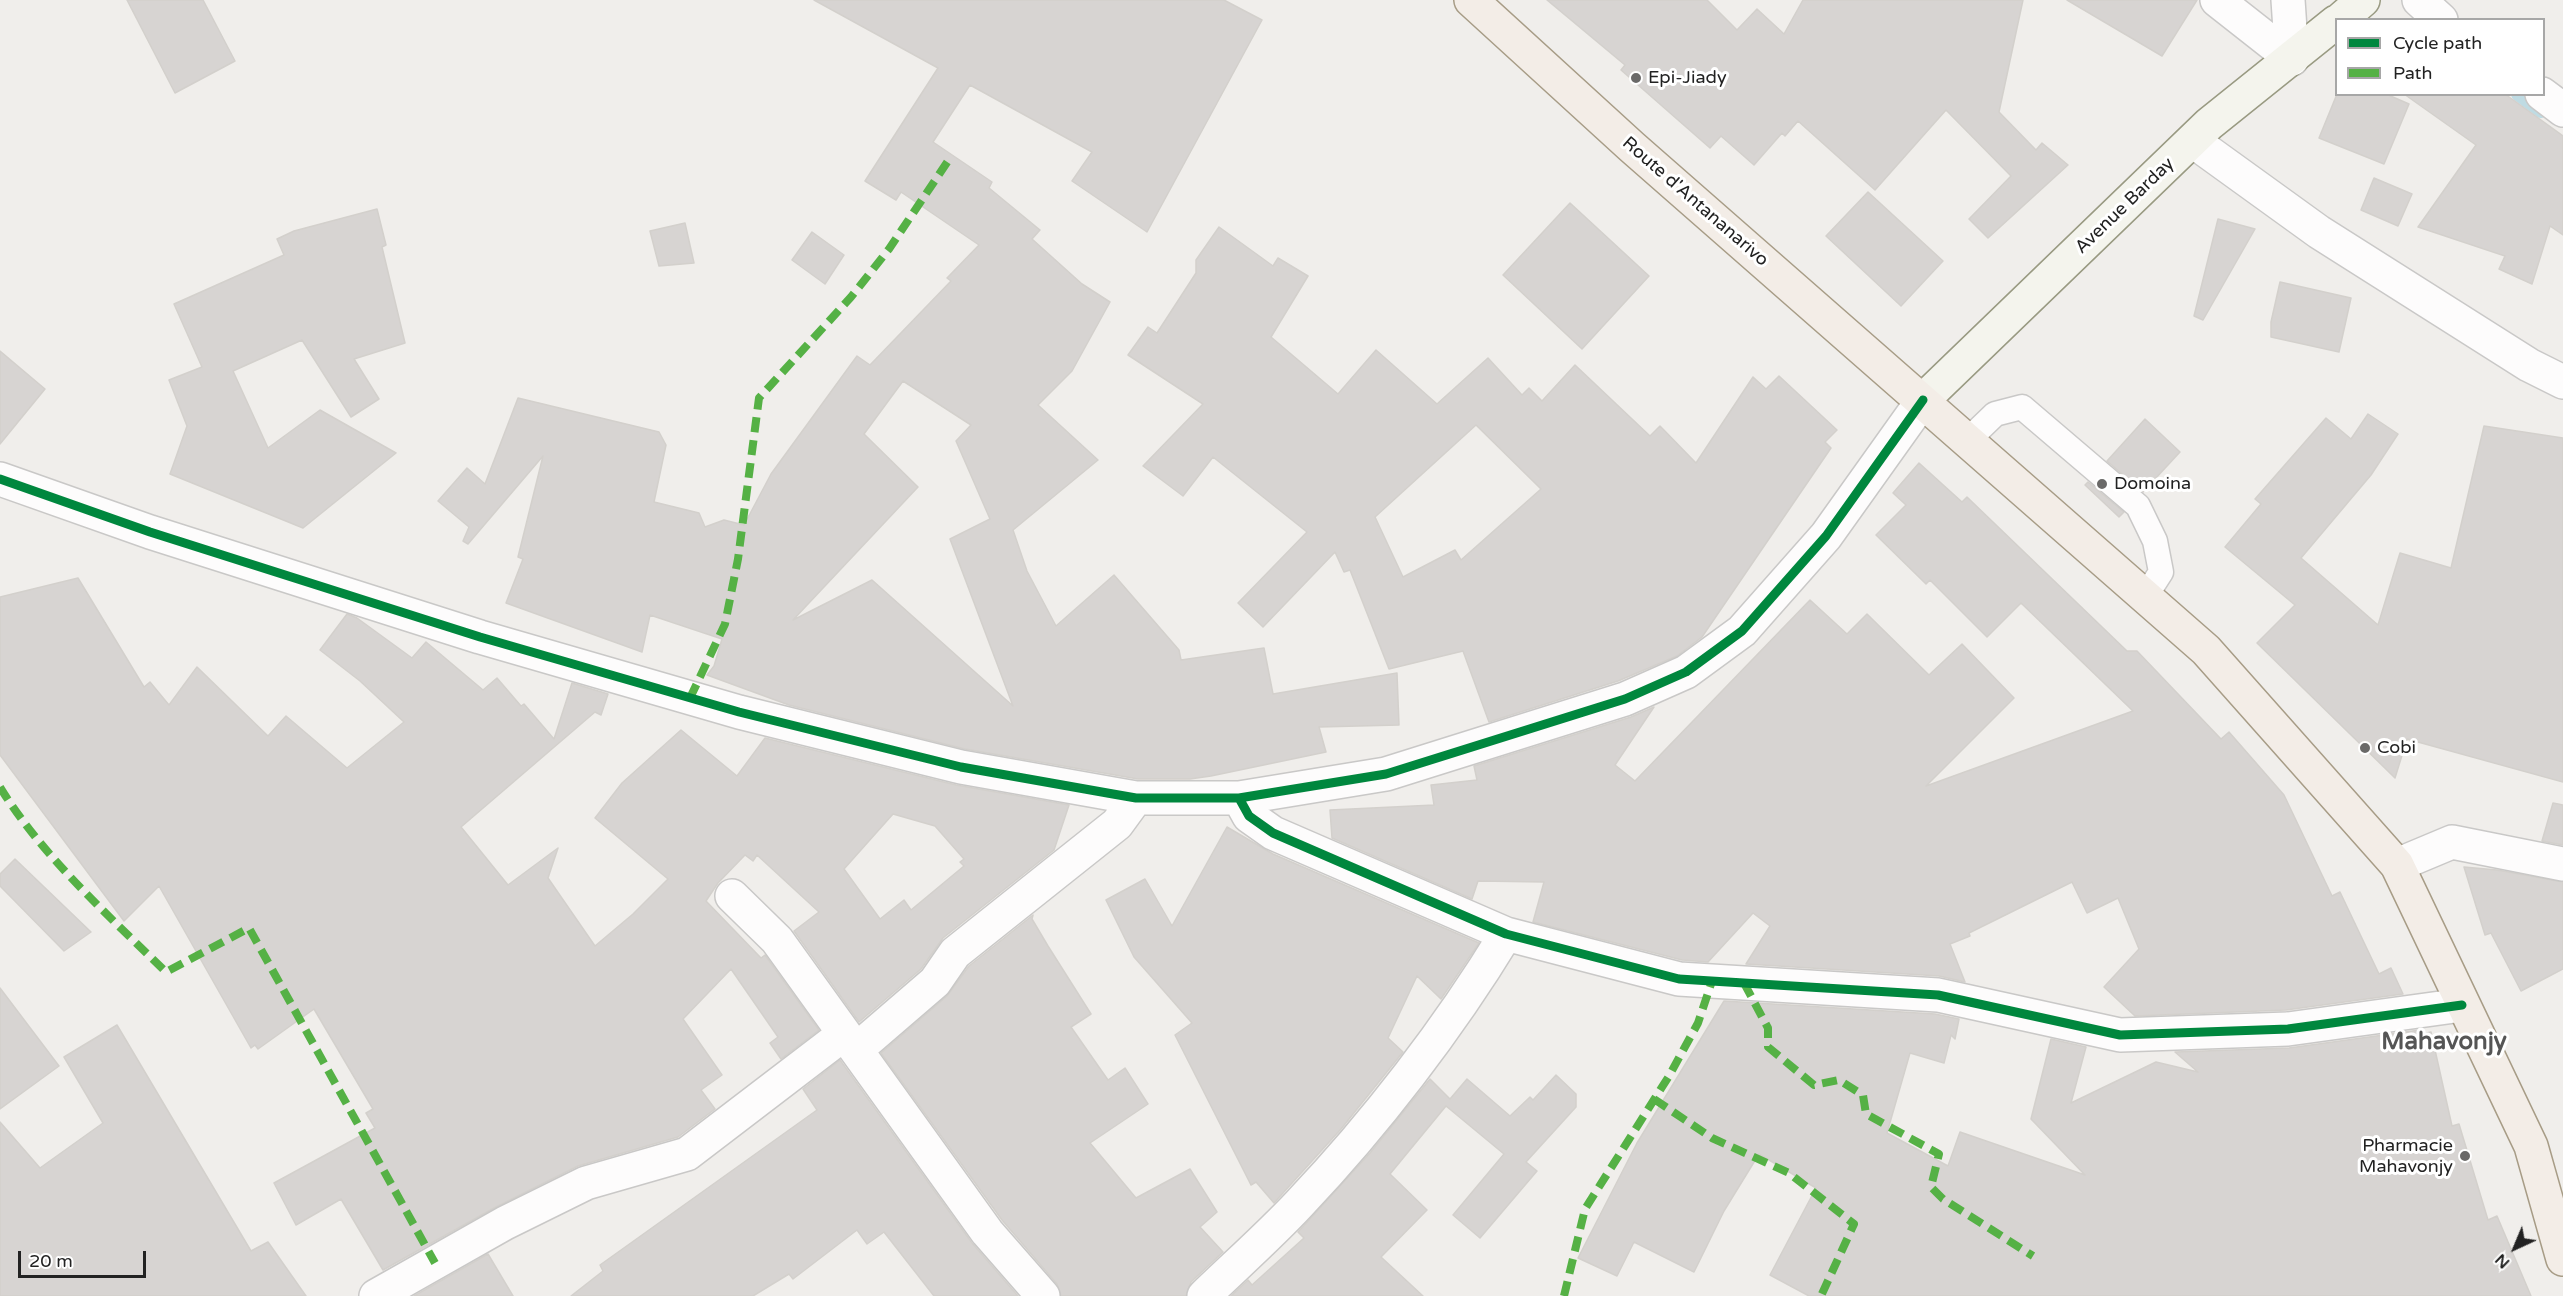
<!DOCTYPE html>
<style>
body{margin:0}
#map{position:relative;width:2563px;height:1296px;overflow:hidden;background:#f0eeeb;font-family:"Varela Round",sans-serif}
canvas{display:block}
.legend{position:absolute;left:2335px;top:18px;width:210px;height:78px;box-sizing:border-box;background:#fff;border:2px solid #a7a7a7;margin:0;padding:8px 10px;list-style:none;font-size:18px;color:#222}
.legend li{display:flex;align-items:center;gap:12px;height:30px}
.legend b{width:30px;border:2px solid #a7a7a7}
.north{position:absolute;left:2485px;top:1218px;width:60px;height:60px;-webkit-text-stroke:4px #fff;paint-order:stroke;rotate:224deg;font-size:16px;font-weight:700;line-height:24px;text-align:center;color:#222}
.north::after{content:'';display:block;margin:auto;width:21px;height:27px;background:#222;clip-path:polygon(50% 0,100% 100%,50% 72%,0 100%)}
.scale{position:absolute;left:18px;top:1251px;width:128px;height:27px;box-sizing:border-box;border:3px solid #222;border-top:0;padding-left:8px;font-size:18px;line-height:21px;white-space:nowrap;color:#222;-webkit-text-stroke:4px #fff;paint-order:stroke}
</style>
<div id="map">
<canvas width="2563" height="1296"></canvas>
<ul class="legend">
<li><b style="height:8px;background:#00873e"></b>Cycle path</li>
<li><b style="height:8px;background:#55b145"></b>Path</li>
</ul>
<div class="north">N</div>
<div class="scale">20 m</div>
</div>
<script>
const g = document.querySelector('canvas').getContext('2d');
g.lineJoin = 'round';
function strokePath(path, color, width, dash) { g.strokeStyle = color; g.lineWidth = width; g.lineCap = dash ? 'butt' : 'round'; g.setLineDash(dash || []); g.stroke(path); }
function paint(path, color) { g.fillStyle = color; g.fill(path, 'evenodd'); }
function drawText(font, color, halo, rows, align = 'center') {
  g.font = font + ' "Varela Round",sans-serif'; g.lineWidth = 6; g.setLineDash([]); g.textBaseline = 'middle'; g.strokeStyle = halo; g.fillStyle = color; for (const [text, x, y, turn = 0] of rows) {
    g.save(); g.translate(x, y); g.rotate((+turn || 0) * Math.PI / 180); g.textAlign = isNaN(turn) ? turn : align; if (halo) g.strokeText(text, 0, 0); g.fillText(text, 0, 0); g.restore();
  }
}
strokePath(new Path2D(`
 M2518 94 2541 111`), '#bfdbe3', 14);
const building = new Path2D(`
 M127 0H203L235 61 175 93Z
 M814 0H1224L1262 20 1147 232 1072 181 1092 152 970 85 933 142 992 182 989 188 1040 230 1032 239 1082 284 1110 302 1072 371 1038 405 1098 460 1013 530 1027 571 1056 626 1114 575 1179 650 1181 660 1264 648 1273 694 1397 673 1399 725 1319 727 1326 752 1211 776 1190 779H1138L965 749 789 705 707 675 714 666 722 639 650 615 642 652 506 603 523 559 518 557 543 456 468 544 463 541 469 527 438 501 467 468 485 484 518 398 659 432 666 445 654 502 699 513 705 527 724 520 744 525 771 474 857 356 870 365 951 281 947 278 979 245 901 192 896 200 865 181 938 68ZM903 381 971 425 956 441 990 519 950 539 1013 706 872 580 793 620 918 487 864 434Z
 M1547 0H1707L1737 30 1757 9 1784 34 1803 0H2023L1999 112 2036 150 2042 143 2068 165 1988 238 1969 219 2011 176 1946 110 1875 190 1798 121 1785 136 1782 133 1754 165 1721 136 1710 148 1621 70 1625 65Z
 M2067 0H2197L2162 56Z
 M2337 94H2386L2409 104 2384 164 2319 138Z
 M2404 94H2505L2563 136V235L2550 226 2532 284 2499 269 2505 256 2418 227 2476 145Z
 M2374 178 2412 194 2398 226 2361 210Z
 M1868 192 1943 261 1901 306 1826 236Z
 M1570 203 1649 276 1582 349 1503 275Z
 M377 209 386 245 382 247 405 343 354 359 379 399 351 417 302 340 233 371 268 448 320 410 396 453 303 528 170 474 187 426 169 380 202 367 174 304 284 255 277 239 294 231Z
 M2218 219 2255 229 2203 320 2194 316Z
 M685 223 694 263 659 266 650 231Z
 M1219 227 1273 266 1278 258 1308 276 1271 337 1338 394 1376 350 1437 404 1488 358 1522 395 1529 388 1542 401 1575 365 1650 436 1660 426 1696 463 1753 377 1766 389 1779 376 1837 430 1825 442 1831 448 1702 637 1677 656 1618 681 1489 722 1463 651 1389 669 1350 570 1344 572 1335 552 1263 627 1238 603 1307 532 1213 457 1183 496 1143 466 1203 404 1128 355 1148 327 1157 333 1196 273V260ZM1476 425 1541 489 1461 560 1455 550 1403 577 1375 517Z
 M812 232 844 255 825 284 792 260Z
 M2280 282 2351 298 2339 352 2271 337V322Z
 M0 351 45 389 0 444Z
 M2368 414 2398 434 2371 475 2301 558 2378 625 2400 553 2451 568 2484 426 2563 438V782L2407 739 2395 778 2257 643 2295 605 2225 547 2261 504 2255 499 2326 418 2351 439Z
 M2145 419 2180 452 2143 492 2107 461Z
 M1919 463 1962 502 1967 497 2127 651H2137L2221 739 2229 732 2284 795 2332 896 2340 892 2379 974 2391 968 2403 994 2286 1010 2135 1016 2104 987 2139 949 2118 898 2087 913 2072 882 1969 933 1970 936 1950 944 1965 982 1939 976 1746 964 1770 926 1753 913 1708 962 1682 960 1533 922 1544 882 1478 881 1472 899 1332 838 1330 810 1434 805 1431 785 1477 780 1474 766 1631 717 1654 707 1615 765 1635 781 1810 600 1847 634 1867 614 1929 675 1962 644 2014 698 1926 786 2133 711 2021 603 1987 637 1930 580 1926 584 1876 535 1906 505 1893 493Z
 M2088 482 2124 512 2119 517 2085 485Z
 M78 578 144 687 150 682 169 705 197 667 268 736 286 716 347 768 404 722 360 681 320 650 347 614 357 618 412 658 426 642 483 690 497 678 521 706 524 704 554 739 572 683 608 694 601 715 595 712 461 827 508 885 558 848 548 878 595 946 633 914 668 879 595 818 622 783 681 730 737 776 765 738 956 785 1069 805 1054 850 943 938 921 969 859 1022 794 931 819 912 757 855 753 861 745 855 718 883 706 901 761 958 765 955 819 1030 781 1059 770 1043 778 1037 731 969 683 1019 722 1075 701 1090 715 1109 678 1137 578 1166 496 1207 383 1270 341 1199 296 1225 274 1183 375 1128 366 1113 373 1109 314 1009 258 1049 255 1045 251 1048 159 886 124 921 0 755V597ZM893 814 935 826 964 859 960 862 964 866 911 910 904 900 880 919 844 869Z
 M2553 803 2563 805V845L2542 841Z
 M1227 827 1273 854 1479 943 1441 999 1417 976 1388 1038 1403 1052 1341 1129 1274 1203 1256 1182 1251 1185 1175 1035 1192 1023 1134 957 1106 900 1145 879 1172 926Z
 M15 859 91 932 64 951 0 886V874Z
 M2464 867 2497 870 2563 882V969L2521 991 2491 933 2485 935Z
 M1033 915 1032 919 1048 946 1091 1014 1071 1027 1108 1080 1125 1068 1148 1104 1090 1143 1136 1198 1190 1169 1217 1212 1200 1227 1223 1252 1191 1282 1186 1296H1061L1057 1284 1002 1220 881 1053 947 996 969 966Z
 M0 988 59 1066 0 1109Z
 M1724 1001 1935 1014 1959 1019 1955 1039 1951 1035 1944 1063 1910 1053 1887 1133 1948 1166 1960 1132 2085 1175 2031 1119 2051 1039 2086 1047 2071 1103 2156 1062 2198 1072 2175 1052 2289 1048 2420 1030 2422 1034 2431 1032 2452 1126 2459 1124 2488 1220 2497 1216 2531 1296H1809L1770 1275 1816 1188 1759 1154 1724 1211 1694 1272 1634 1242 1617 1276 1578 1258 1637 1143Z
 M117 1025 251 1251 268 1242 306 1296H0V1122L40 1168 103 1123 64 1057Z
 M840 1060 972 1243 1018 1296H934L884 1232 867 1244 857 1230 793 1279 789 1274 753 1296H571L603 1271 600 1265 817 1110 803 1089Z
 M1556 1075 1576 1094V1107L1526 1162 1537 1171 1480 1238 1453 1215 1504 1154 1446 1106 1390 1174 1427 1210 1381 1257 1423 1296H1231L1248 1280 1252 1285 1304 1238 1298 1232 1370 1153 1430 1079 1450 1099 1467 1079 1510 1116 1530 1097 1533 1100Z
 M488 1254 513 1296H414Z`);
paint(building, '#d7d4d2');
strokePath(building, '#d3d0cc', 1.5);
const lane = new Path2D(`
 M1968 440 1995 414 2022 407 2138 506 2155 541 2161 572 2145 597`);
const street = new Path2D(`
 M2217 0 2292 59
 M2288 0 2292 59
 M2419 0 2441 20
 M2542 94 2563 110
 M2193 141 2319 232 2529 365 2563 382
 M0 479 150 532 480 637 739 712 961 767 1113 794 1136 798H1239L1386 774 1625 699 1686 672 1742 631 1826 536 1923 400
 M1239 798 1249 816 1273 833 1506 934 1679 979 1938 995 2120 1035 2288 1029 2462 1005
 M2397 865 2452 842 2563 864
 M732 896 777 940 987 1232 1043 1296
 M856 1050 935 982 955 953 1117 824 1136 798
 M376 1296 505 1223 586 1183 687 1154 844 1034
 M1204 1296C1235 1266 1269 1236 1299 1204 1375 1124 1449 1028 1506 934`);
const secondary = new Path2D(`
 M2340 20 2363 0
 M1923 400 2209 124 2336 22`);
const primary = new Path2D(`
 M1471 0 1632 147 2206 650 2397 865 2531 1146 2563 1259`);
strokePath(lane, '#c9c8c7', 27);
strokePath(street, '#c9c8c7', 36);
strokePath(secondary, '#999a82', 36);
strokePath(primary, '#a79c86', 36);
strokePath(lane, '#fdfcfc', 24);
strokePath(street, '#fdfcfc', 33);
strokePath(secondary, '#f4f4ed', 33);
strokePath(primary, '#f3ede7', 33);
strokePath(new Path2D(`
 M690 698 725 624 738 559 759 398 851 297 889 249 948 161
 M0 787C41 855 109 916 166 972L249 928 435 1263
 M1744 983 1768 1028V1047L1814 1085 1839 1080 1863 1095 1866 1114 1939 1154 1931 1187 1943 1199 2033 1256
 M1654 1099 1712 1138 1789 1173 1854 1224 1821 1296
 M1564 1296 1585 1209 1669 1076 1698 1023 1712 981`), '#55b145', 8, [15, 8]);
strokePath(new Path2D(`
 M0 479 150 532 480 637 739 712 961 767 1113 794 1136 798H1239L1386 774 1625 699 1686 672 1742 631 1826 536 1923 400
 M1239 798 1249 816 1273 833 1506 934 1679 979 1938 995 2120 1035 2288 1029 2462 1005`), '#00873e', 9);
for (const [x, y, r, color] of [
 [1636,78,6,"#6a6968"],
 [2102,484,6,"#6a6968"],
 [2365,748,6,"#6a6968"],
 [2465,1156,6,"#6a6968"]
]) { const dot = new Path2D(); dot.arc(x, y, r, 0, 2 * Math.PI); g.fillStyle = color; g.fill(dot); strokePath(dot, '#fff', 2); }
drawText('18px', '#222', '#fff', [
 ["Epi-Jiady",1648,78],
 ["Domoina",2114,484],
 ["Cobi",2377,748],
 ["Pharmacie",2453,1146,"right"],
 ["Mahavonjy",2453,1167,"right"]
], 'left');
drawText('18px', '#222', '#fff', [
 ["Route d'Antananarivo",1695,202,41],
 ["Avenue Barday",2125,206,-44]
]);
drawText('bold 24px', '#555', '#fff', [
 ["Mahavonjy",2444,1043]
]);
</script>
